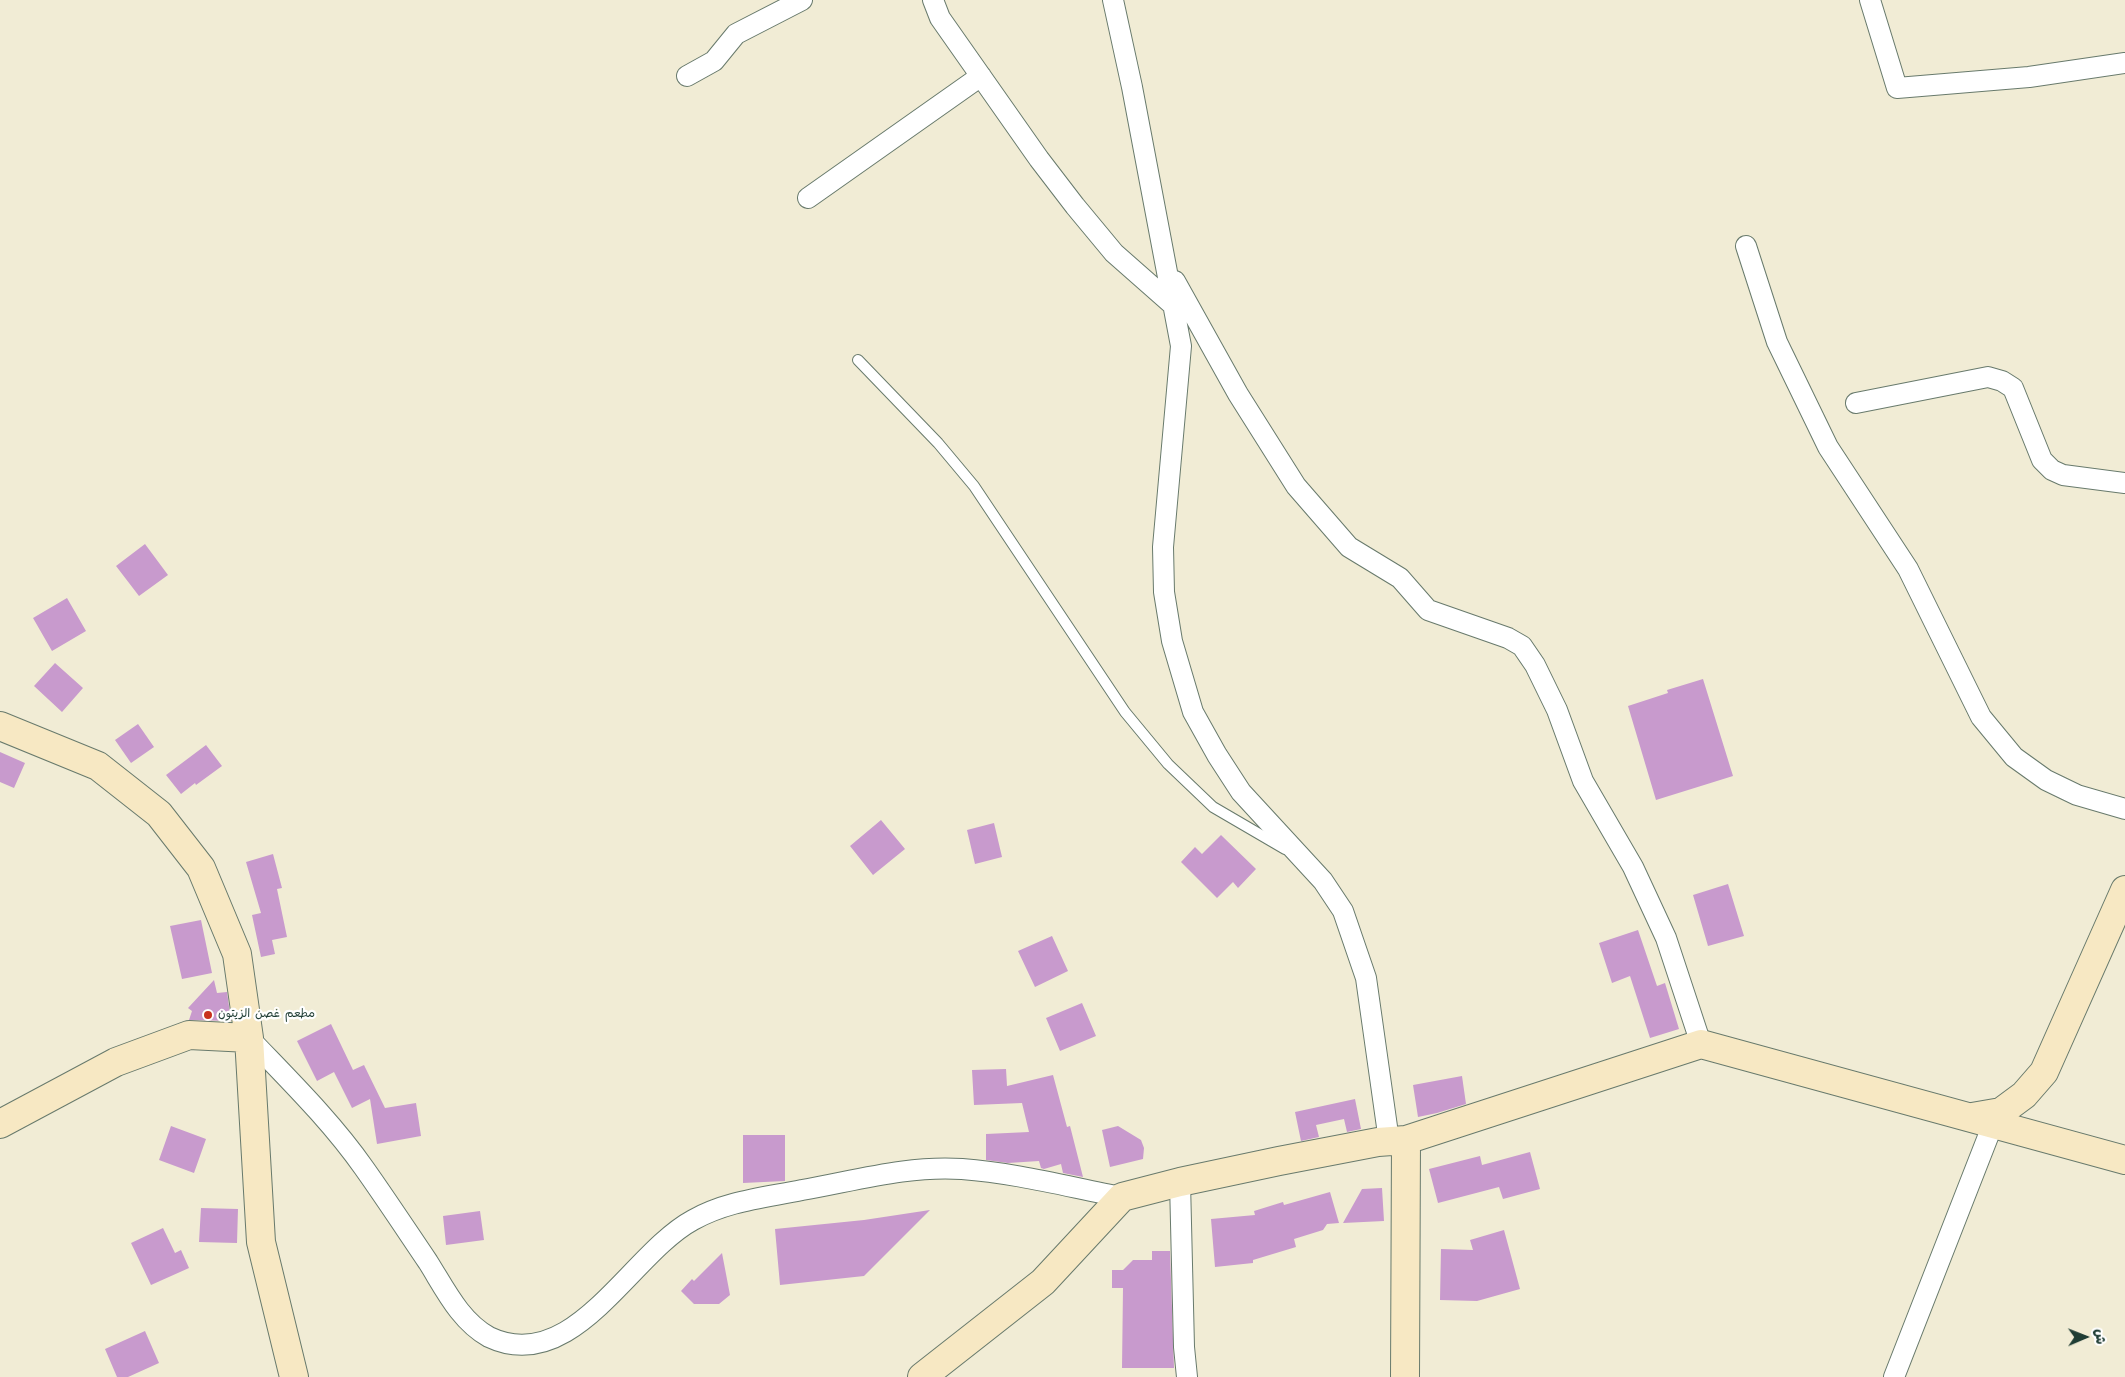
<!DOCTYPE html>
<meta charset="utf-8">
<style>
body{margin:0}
#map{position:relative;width:2125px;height:1377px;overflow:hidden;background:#f1ecd5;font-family:Kalam,"Playpen Sans Arabic",sans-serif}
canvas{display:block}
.north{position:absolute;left:2060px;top:1312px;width:50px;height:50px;-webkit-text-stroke:4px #fff;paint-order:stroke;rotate:89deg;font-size:14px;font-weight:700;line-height:20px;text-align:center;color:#1f3d34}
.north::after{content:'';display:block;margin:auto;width:18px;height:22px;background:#1f3d34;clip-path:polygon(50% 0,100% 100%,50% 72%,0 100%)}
</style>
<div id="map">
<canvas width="2125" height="1377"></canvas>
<div class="north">ش</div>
</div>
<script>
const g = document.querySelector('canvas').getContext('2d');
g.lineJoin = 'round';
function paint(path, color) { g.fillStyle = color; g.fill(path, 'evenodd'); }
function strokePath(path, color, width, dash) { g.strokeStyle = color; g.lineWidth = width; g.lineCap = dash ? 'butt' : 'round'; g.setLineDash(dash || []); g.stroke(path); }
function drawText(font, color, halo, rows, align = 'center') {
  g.font = font + ' Kalam,"Playpen Sans Arabic",sans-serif'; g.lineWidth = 4.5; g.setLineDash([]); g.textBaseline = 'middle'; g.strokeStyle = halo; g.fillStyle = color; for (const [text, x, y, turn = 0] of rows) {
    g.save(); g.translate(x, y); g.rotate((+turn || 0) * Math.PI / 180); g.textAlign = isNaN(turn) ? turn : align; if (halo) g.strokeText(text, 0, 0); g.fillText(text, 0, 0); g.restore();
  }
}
paint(new Path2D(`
 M145 544 168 575 139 596 116 566Z
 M67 598 86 631 52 651 33 618Z
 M55 663 83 688 62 712 34 686Z
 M1703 679 1733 776 1656 800 1628 706 1668 693 1667 690Z
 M138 724 154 747 131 763 115 740Z
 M206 745 222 766 196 785 195 783 181 794 166 775Z
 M0 752 25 763 14 788 0 782Z
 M881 820 905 849 873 875 850 846Z
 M994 823 1002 857 975 864 967 830Z
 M1221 835 1256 869 1238 888 1233 882 1217 898 1181 862 1195 847 1202 854Z
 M273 854 282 888 277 889 287 937 272 940 275 954 261 957 252 915 261 913 246 862Z
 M1728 884 1744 936 1708 946 1693 895Z
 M201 920 212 973 182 979 170 926Z
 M1638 930 1657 986 1665 983 1679 1029 1650 1038 1630 976 1612 983 1599 943Z
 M1052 936 1068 971 1035 987 1018 951Z
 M214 980 217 993 227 992 231 1021 189 1020 192 1011 188 1008Z
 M1082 1003 1096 1036 1060 1051 1046 1018Z
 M331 1024 353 1070 364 1065 385 1108 416 1103 421 1136 377 1144 370 1099 352 1108 334 1072 317 1081 297 1041Z
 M1006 1069 1007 1086 1053 1075 1067 1127 1070 1126 1083 1177 1063 1173 1061 1164 1044 1169 1041 1168 1039 1161 1008 1163 986 1160V1134L1029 1132 1022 1103 974 1105 972 1070Z
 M1462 1076 1466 1104 1437 1113 1418 1117 1413 1085Z
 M1355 1099 1361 1129 1347 1132 1344 1119 1316 1125 1319 1137 1301 1141 1295 1112Z
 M171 1126 206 1139 194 1173 159 1160Z
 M1118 1126 1141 1140 1144 1148 1143 1159 1110 1167 1102 1130Z
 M743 1135H785V1181L743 1183Z
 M1530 1152 1540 1189 1503 1199 1499 1187 1438 1203 1429 1169 1480 1156 1482 1165Z
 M1382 1188 1384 1221 1343 1223 1362 1189Z
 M1330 1192 1339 1223 1327 1224 1323 1230 1294 1239 1296 1247 1253 1260V1263L1215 1267 1211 1219 1255 1215 1254 1211 1283 1202 1284 1205Z
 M201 1208 238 1209 237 1243 199 1242Z
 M930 1210 864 1276 780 1285 775 1229 864 1220Z
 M480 1211 484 1240 446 1245 443 1216Z
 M163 1228 175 1253 181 1250 189 1268 151 1285 131 1243Z
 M1504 1230 1520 1289 1477 1301 1440 1300 1441 1249 1473 1250 1470 1240Z
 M1152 1251H1170L1174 1368H1122L1123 1288H1112V1270H1123L1133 1260H1152Z
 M722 1253 730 1295 719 1304H694L681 1291 692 1279 694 1281Z
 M145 1331 159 1363 128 1377H117L105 1349Z`), '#c89acd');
const lane = new Path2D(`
 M858 360 938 443 974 486 1125 712 1168 764 1213 807 1285 849`);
const street = new Path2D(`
 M933 0 940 18 1039 159 1075 206 1114 253 1173 305
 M1113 0 1132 87 1181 346 1163 547 1164 592 1172 641 1193 712 1217 755 1241 792 1323 881 1343 911 1366 978 1389 1141
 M1870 0 1897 88 2029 77 2125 63
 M687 76 714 61 736 34 802 0
 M808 198 981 76
 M1746 246 1777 342 1828 447 1908 569 1981 717 2014 757 2046 780 2077 795 2125 809
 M1175 281 1238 394 1296 486 1349 547 1400 578 1428 610 1508 638 1522 646 1535 665 1557 710 1583 781 1633 867 1666 938 1701 1044
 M1856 403 1988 377 2002 381 2013 388 2042 460 2052 470 2063 475 2125 483
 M249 1038C289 1080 331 1121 364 1168 386 1199 407 1231 428 1262 445 1289 460 1321 489 1337 573 1377 630 1254 693 1220 727 1201 763 1198 802 1190 854 1181 909 1165 962 1169 1016 1173 1069 1187 1122 1197
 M1180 1182 1184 1347 1187 1377
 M1894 1377 1993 1124`);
const secondary = new Path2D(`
 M0 726 98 766 159 814 201 868 237 954 249 1038 261 1242 294 1377
 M1972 1117 2001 1112 2024 1095 2044 1072 2125 890
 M0 1124 116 1062 189 1035 249 1038
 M922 1377 1043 1282 1122 1197 1180 1182 1279 1161 1378 1142 1406 1140 1701 1044 2125 1160
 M1405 1377 1406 1140`);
strokePath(lane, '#687a6c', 12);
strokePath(street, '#687a6c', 22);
strokePath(secondary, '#687a6c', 30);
strokePath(lane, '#fff', 10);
strokePath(street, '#fff', 20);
strokePath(secondary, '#f7e8c3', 28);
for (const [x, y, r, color] of [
 [208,1015,5,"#c8321e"]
]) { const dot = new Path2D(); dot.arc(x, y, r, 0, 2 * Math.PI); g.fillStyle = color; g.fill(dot); strokePath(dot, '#fff', 2); }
drawText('12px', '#1f3d34', '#fff', [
 ["مطعم غصن الزيتون",218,1015]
], 'left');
</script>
